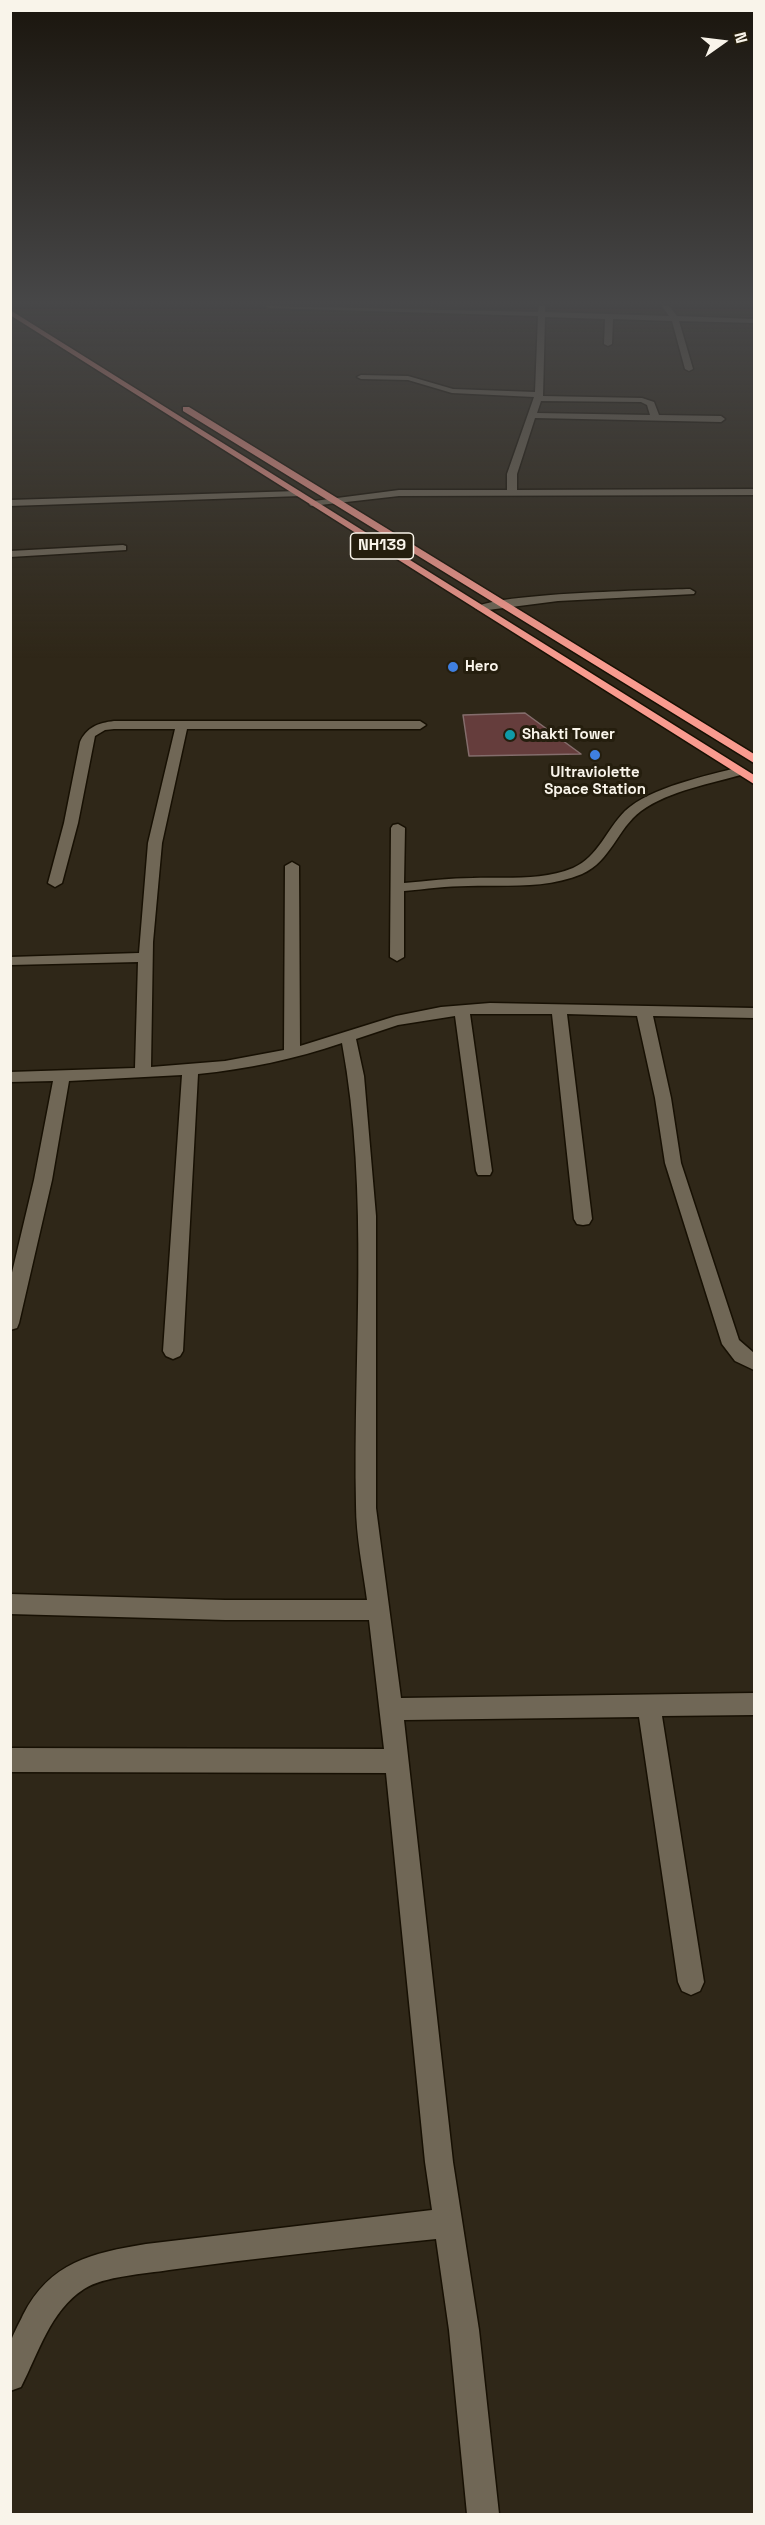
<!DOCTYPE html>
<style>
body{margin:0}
#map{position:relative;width:765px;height:2525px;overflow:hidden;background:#2f2718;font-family:"Space Grotesk",sans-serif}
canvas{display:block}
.frame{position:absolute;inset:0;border:12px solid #f9f4ea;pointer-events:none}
.north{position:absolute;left:693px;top:12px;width:60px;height:60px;-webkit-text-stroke:4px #251e0e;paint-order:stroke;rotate:76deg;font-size:16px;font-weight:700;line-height:24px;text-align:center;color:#f9f4ea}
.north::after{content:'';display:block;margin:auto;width:21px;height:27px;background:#f9f4ea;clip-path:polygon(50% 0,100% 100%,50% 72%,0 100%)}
</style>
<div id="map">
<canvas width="765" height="2525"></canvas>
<div class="frame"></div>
<div class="north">N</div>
</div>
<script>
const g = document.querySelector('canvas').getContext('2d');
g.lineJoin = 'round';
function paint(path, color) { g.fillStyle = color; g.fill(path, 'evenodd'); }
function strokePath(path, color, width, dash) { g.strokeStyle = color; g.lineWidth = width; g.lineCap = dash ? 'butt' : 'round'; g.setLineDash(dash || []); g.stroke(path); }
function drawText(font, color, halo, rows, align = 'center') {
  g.font = font + ' "Space Grotesk",sans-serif'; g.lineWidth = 6; g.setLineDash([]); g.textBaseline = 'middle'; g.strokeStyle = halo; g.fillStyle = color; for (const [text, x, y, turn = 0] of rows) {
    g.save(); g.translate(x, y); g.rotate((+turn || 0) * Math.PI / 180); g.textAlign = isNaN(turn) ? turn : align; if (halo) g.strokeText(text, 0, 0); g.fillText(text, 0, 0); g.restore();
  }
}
const building = new Path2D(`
 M525 713 581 754 469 756 463 715Z`);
paint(building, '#653d3c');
strokePath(building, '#846d6c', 1.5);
const lane = new Path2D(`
 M123 545 126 546V550L10 557V551Z
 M690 589 695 592 694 594 558 601 480 611 475 608C494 593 656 590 690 589Z
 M740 767 746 771 744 774C711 784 670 790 641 811 617 829 611 861 582 874 546 889 507 885 468 886 447 886 426 889 404 891V957L397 961 390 957 391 828 393 825 398 824 405 828 404 883C427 881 450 878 473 878 506 877 542 881 573 868 599 856 606 830 625 811 651 787 706 776 740 767Z`);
const street = new Path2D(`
 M265 306 538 312 539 306H545V312L669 316 662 306H669L677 316 754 319V323L679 321 693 369 689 371 685 369 672 321 613 319 612 344 608 346 604 344 605 319 545 317 543 396 642 398 654 402 659 415 721 416 725 419 721 422 535 418 517 474V490L754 489V495L399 496 311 506 309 504 314 501 399 490H507V474L534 397 452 393 408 380 361 379 357 377 361 375 408 376 453 389 535 392 538 316 269 308ZM541 401 641 402 647 405 650 415 537 413Z
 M298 491 301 492V496L10 506V500Z
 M114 721H420L426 725 420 729H187L162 843 153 942 151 1067 225 1061 284 1050 285 866 292 862 299 866 300 1046 396 1016 441 1007 490 1003 754 1008V1018L653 1016 671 1098 681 1163 739 1340 754 1353V1370L735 1361 722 1344 665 1163 655 1098 637 1016 567 1014 592 1219 589 1224 583 1225 577 1224 574 1219 552 1014H470L492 1171 490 1175H478L476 1171 455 1016 398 1025 356 1039 364 1076 376 1216V1508L401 1698 754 1693V1715L662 1716 704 1982 700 1991 691 1995 682 1991 678 1982 639 1717 404 1720 453 2162 479 2330 499 2514H467L449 2330 436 2239C347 2248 258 2258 169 2270 145 2274 104 2276 84 2289 50 2311 39 2352 21 2387L10 2391C10 2376 9 2360 10 2345 12 2335 19 2324 23 2315 50 2262 92 2253 146 2244L432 2210 425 2162 386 1773 10 1772V1748L384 1749 369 1620H225L10 1614V1594L225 1600H367C363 1569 356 1537 356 1505 353 1353 370 1194 342 1043 295 1059 247 1069 198 1074L183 1351 180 1356 173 1359 166 1356 163 1351 182 1075 69 1081 52 1180 19 1323 17 1328 10 1330V1281L34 1180 53 1081 10 1082V1072L135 1068 138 962 10 965V957L139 953 148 843 175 729H114L105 730 95 736 78 823 62 883 55 887 48 883 64 823 80 742C87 727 98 723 114 721Z`);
const highway = new Path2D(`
 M10 310 754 775V784L10 315Z
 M183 407H189L754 754V763L183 411Z`);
strokePath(lane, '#171003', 3);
strokePath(street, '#171003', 3);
strokePath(highway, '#171003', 3);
paint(lane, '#706756');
paint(street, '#706756');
paint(highway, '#f99b8f');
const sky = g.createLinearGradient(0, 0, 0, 659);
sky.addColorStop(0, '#1a150d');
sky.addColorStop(0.46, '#474748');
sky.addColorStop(1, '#47474800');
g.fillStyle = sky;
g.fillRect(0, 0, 765, 659);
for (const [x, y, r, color] of [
 [453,667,6,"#3f7fe0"],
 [510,735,6,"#0f9aa8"],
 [595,755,6,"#3f7fe0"]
]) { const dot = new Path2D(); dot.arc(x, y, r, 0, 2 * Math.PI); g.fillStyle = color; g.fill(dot); strokePath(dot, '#251e0e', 2); }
drawText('bold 15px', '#f9f4ea', '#251e0e', [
 ["Hero",465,667],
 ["Shakti Tower",522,735],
 ["Ultraviolette",595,773,"center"],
 ["Space Station",595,790,"center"]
], 'left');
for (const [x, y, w] of [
 [382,546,63]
]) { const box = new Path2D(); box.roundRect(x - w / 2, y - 13, w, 26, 4.5); g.fillStyle = '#251e0e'; g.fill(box); strokePath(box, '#f9f4ea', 1.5); }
drawText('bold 16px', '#f9f4ea', null, [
 ["NH139",382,546]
]);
</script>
